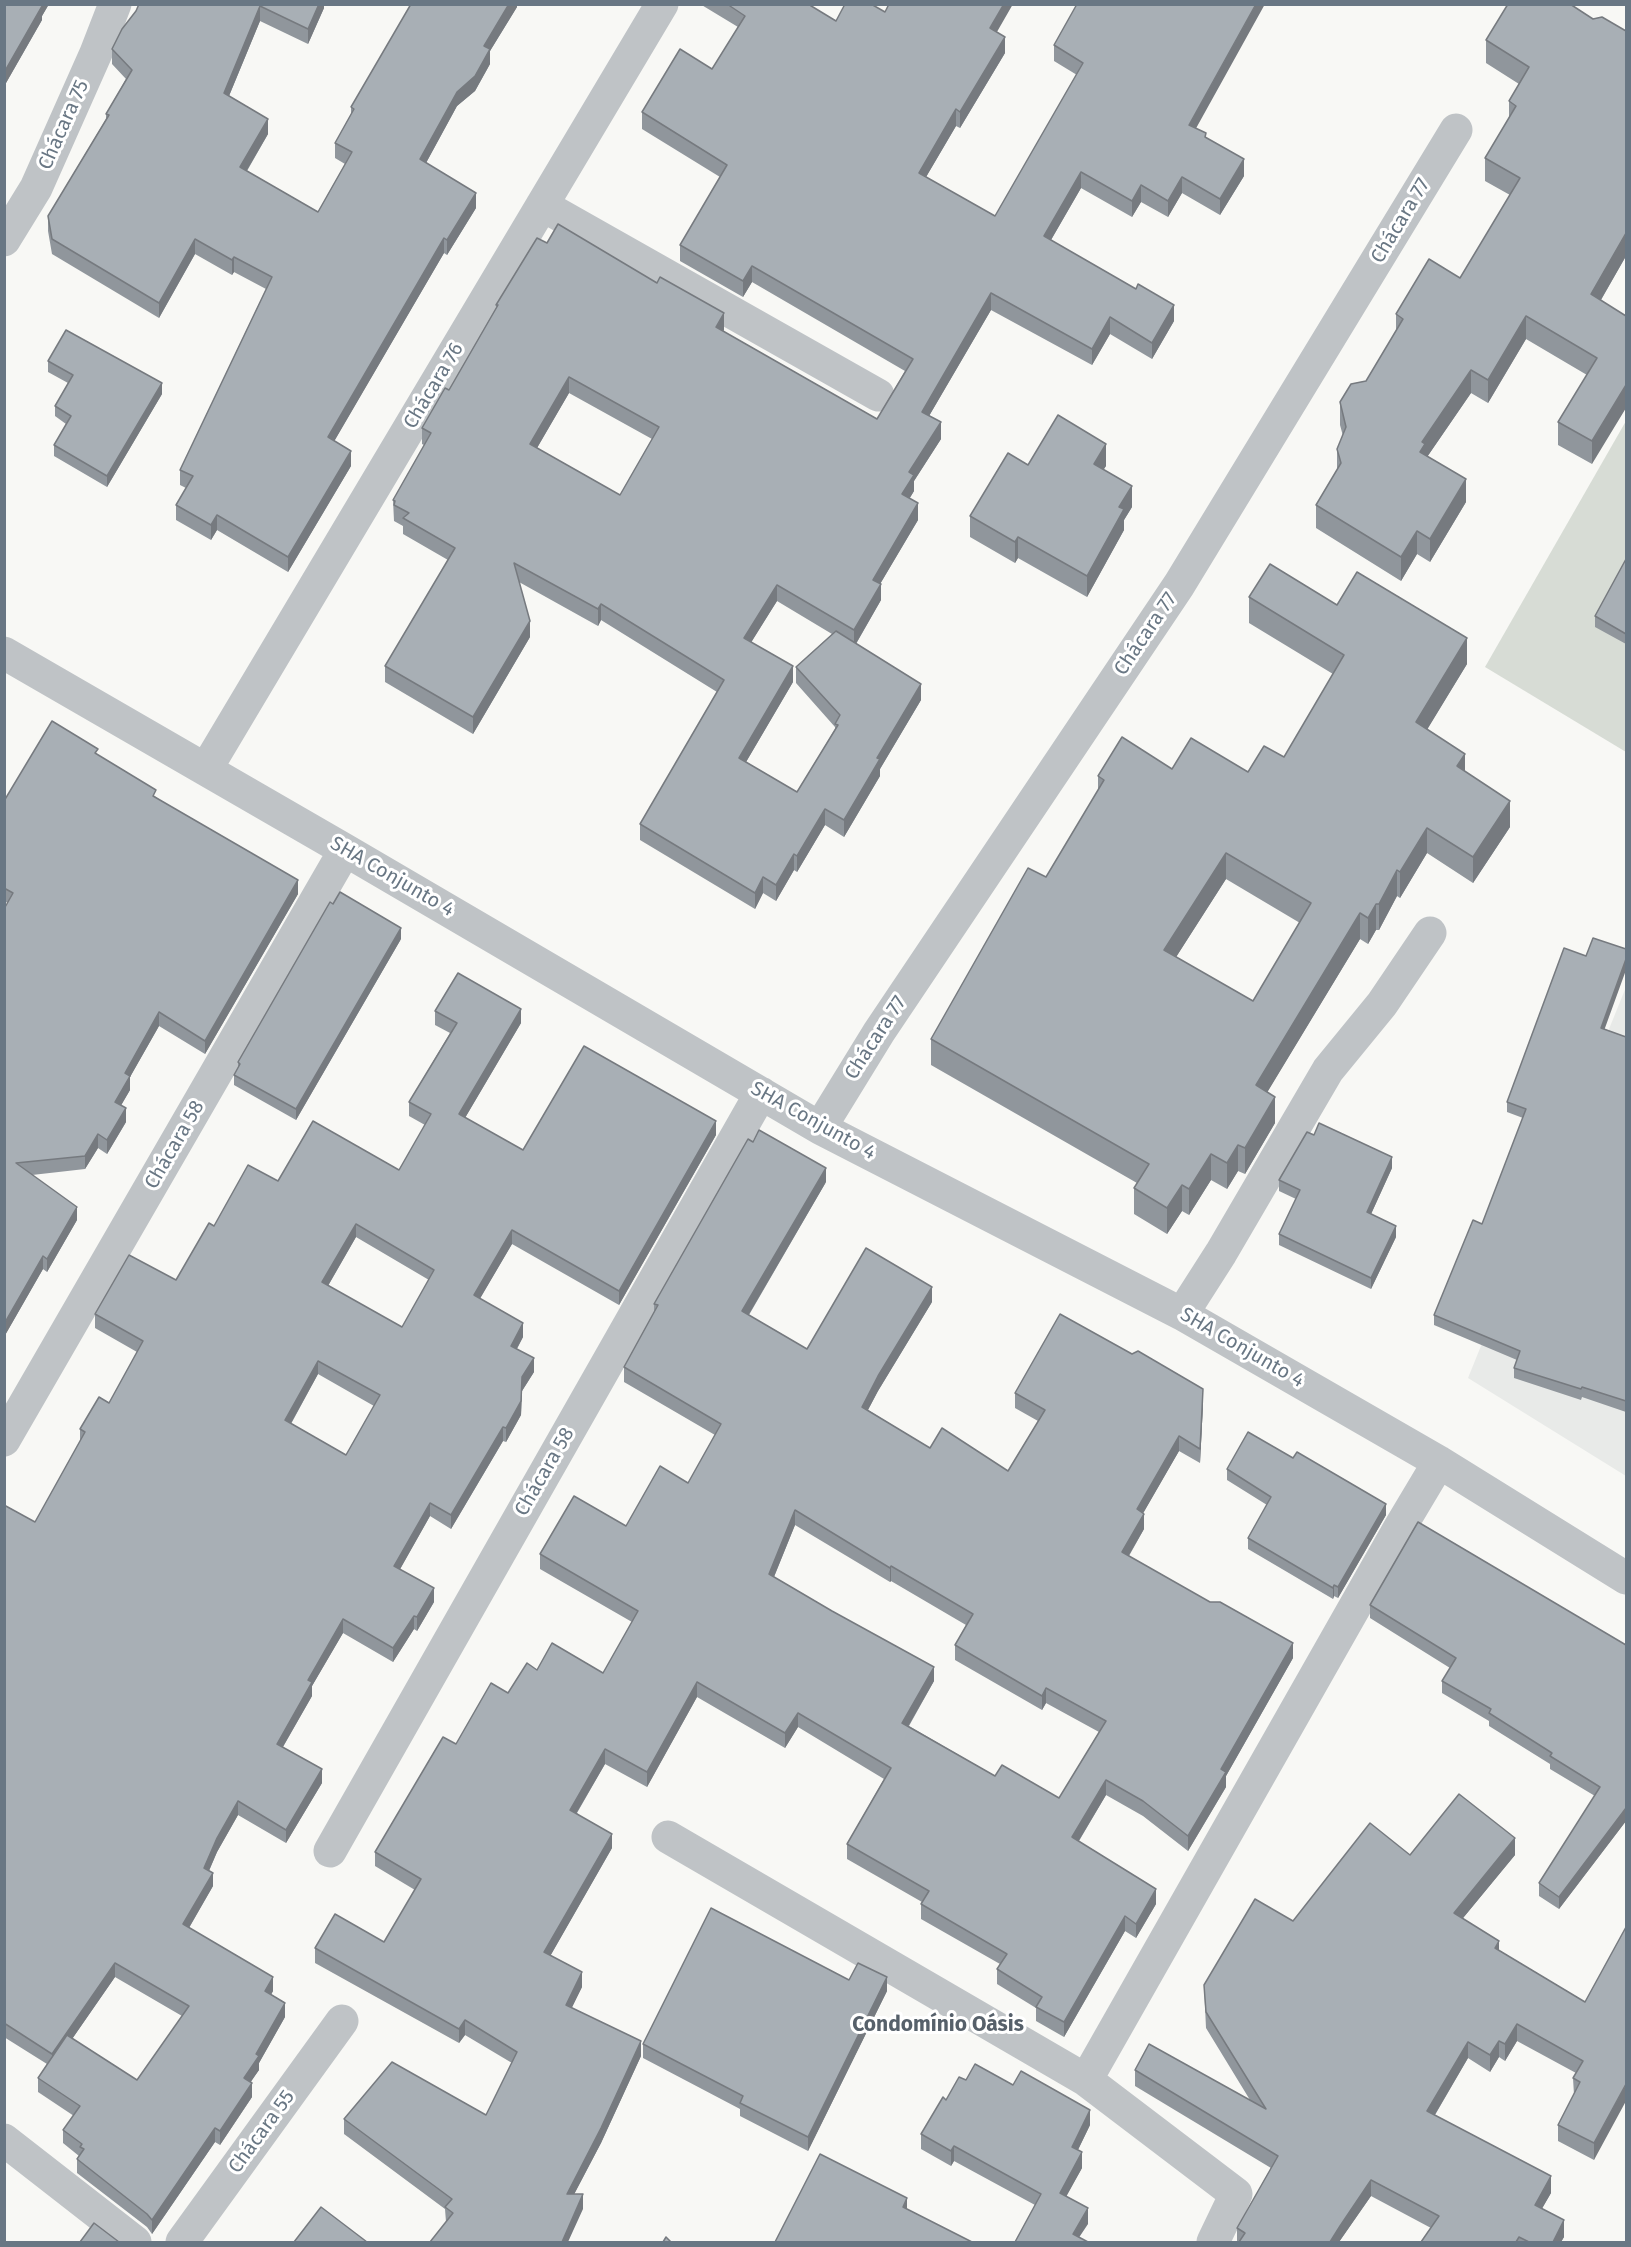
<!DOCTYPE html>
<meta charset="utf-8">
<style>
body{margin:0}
#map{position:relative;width:1631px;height:2247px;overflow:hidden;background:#f8f8f5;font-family:"Fira Sans",sans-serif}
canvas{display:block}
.frame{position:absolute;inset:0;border:6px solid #697784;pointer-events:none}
</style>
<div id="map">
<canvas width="1631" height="2247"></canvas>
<div class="frame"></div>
</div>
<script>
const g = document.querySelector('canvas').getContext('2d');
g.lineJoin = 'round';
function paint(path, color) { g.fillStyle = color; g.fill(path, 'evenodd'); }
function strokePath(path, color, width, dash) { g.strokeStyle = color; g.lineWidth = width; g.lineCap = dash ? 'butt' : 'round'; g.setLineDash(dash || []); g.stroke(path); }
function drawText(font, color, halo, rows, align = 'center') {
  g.font = font + ' "Fira Sans",sans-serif'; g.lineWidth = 6; g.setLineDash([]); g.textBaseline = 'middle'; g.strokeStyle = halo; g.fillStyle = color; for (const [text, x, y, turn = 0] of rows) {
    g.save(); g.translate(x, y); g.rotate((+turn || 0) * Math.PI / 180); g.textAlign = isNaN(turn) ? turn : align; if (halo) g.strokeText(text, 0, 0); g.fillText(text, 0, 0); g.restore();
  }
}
paint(new Path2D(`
 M1626 987V1476L1468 1378Z`), '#e8eae8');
paint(new Path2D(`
 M1626 421V752L1485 667Z`), '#d7dcd5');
strokePath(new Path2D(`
 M542 205 878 395
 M4 240 36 188 96 53 115 4
 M4 653 345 850 820 1128 1182 1314 1439 1462 1626 1578
 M206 769 662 4
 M820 1128 879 1032 1179 585 1456 130
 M1182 1314 1221 1253 1328 1070 1382 1004 1430 933
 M4 1440 345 850
 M668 1837 1086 2080 1399 1529 1439 1462
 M330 1851 761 1093
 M1086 2080 1236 2194 1213 2242
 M4 2140 135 2242
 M182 2242 342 2021`), '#bfc3c6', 33);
paint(new Path2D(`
 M4 4H49L42 16V20L6 83 4 82Z
 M324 4V8L308 44 260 21 229 96 268 134 247 171 318 212 345 164 335 158V143L351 114V107L517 4V7L490 51V64L475 91 457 106 426 163 476 208 447 255 444 253 334 441 351 466 288 572 217 530 211 540 176 520V505L186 488 180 485V470L266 289 234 272 232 275 195 254 159 318 52 254 48 231V216L106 119V114L126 79 112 64V49L136 11Z
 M700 4H808L836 21 885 12 997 32 1005 53 960 128 956 126 926 177 995 216 1077 75 1054 61V45L1196 129 1206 137 1244 176 1220 215 1182 193 1168 217 1141 202 1132 217 1081 188 1051 240 1174 321 1152 359 1110 334 1092 365 991 310 929 416 941 439 914 481V491L909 499 918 520 880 584 881 600 856 644 921 700 880 769V776L844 837 825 825 797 872 794 870 776 901 763 893 755 909 640 840V824L717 692 601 620 598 626 519 582 530 637 473 734 385 682V666L448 560 403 534V526L394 521 393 500 424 445 422 444V428L449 390 496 308V305L724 330 723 331 877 419 905 371 752 282 743 297 680 261V245L720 177 642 129V112L712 69 738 27ZM569 393 652 439 620 495 537 448ZM777 601 832 634 796 667V683L835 727V729L797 792 746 762 793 682 751 642Z
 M1508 4 1626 256 1601 300 1592 464 1558 445V422L1587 375 1526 339 1488 403 1471 393 1427 457 1466 502 1430 562 1417 554 1401 581 1316 528V505L1337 470V449L1343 436 1340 425V402L1366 381 1396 331V314L1460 278 1510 195 1485 181V158L1509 118V101L1519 84 1486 63V40Z
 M48 361 162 394 107 487 54 456V445L66 424 55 416V406L68 383 48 372Z
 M1028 465 1106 466 1103 469 1132 507 1124 520V530L1087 597 1018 558 1015 563 970 537V516Z
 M1626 559V644L1595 627V616Z
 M1249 597 1337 605 1467 664 1427 729 1465 772 1510 827 1473 883 1427 853 1400 898 1397 896 1379 930H1376L1368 944 1360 939 1267 1092 1275 1123 1245 1174 1238 1171 1227 1189 1211 1180 1189 1215 1182 1211 1167 1234 1134 1214V1188L1137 1183 931 1065V1039L1046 877 1098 791V776L1172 769 1248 772 1284 757 1333 674 1249 623ZM1226 879 1300 923 1253 1001 1176 957Z
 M98 755 156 797 298 894 205 1054 159 1026 130 1077V1090L121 1105 126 1122 107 1154 98 1148 85 1169 32 1175 77 1220 47 1272 43 1269 4 1337V909L8 903 4 901V801Z
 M401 939 296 1120 234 1085V1075L238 1068V1062Z
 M435 1011 521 1023 465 1118 523 1150 716 1135 619 1305 512 1244 480 1298 523 1337 517 1349 534 1372 522 1391 521 1415 506 1442 503 1441 451 1529 430 1516 400 1569 434 1602 417 1631 414 1629 393 1662 343 1633 312 1686V1696L283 1747 322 1783 286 1843 238 1815 217 1852 209 1871 213 1886 189 1928 273 1991 271 1995 285 2017 259 2063V2070L250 2082 252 2097 220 2145 215 2142 152 2234 147 2227 77 2173V2159L79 2156 63 2143V2130L74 2116 38 2092V2078L47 2064 4 2037V1505L35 1522 80 1441V1429L109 1403 137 1352 95 1328V1314L176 1280 214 1226 278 1181 399 1170 425 1125 409 1116V1102L450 1033 435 1025ZM356 1237 429 1280 402 1327 328 1286ZM318 1374 374 1406 346 1455 291 1424ZM115 1977 182 2016 137 2080 72 2039Z
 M1604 1029 1626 1037V1412L1582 1397 1581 1400 1514 1378V1368L1517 1360 1434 1325V1315L1482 1224 1523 1118 1507 1112V1102Z
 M1314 1135 1392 1168 1371 1214 1396 1237 1371 1289 1279 1245V1234L1296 1199 1279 1191V1180Z
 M826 1182 749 1315 807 1349 932 1302 878 1391 868 1410 930 1448 1008 1471 1038 1421 1015 1408V1393L1203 1404 1200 1463 1179 1451 1143 1513 1144 1529 1129 1556 1293 1658 1226 1776V1787L1188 1851 1143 1816 1106 1795 1079 1841 1156 1904 1136 1938 1125 1931 1064 2037 1036 2021V2008L997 1984V1969L1000 1964 921 1919V1904L922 1902 847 1859V1844L884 1779 798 1727 785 1748 697 1697 647 1787 605 1764 577 1813 612 1848 550 1956 582 1987 571 2008 641 2056 601 2143 574 2194 583 2209 446 2222 445 2209 344 2134V2119L486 2115 512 2063 465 2035 459 2043 315 1963V1948L384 1942 415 1890 375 1866V1852L456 1744 508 1693 537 1670 603 1673 632 1622 540 1569V1554L626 1526 688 1483 715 1435 624 1382V1367L654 1312V1304ZM795 1525 890 1582 891 1581 966 1625 955 1645V1660L1042 1710 1046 1703 1099 1732 1059 1798 995 1776 909 1726 934 1681 774 1577Z
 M1227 1469 1386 1515 1338 1598 1334 1596 1333 1599 1248 1549V1538L1267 1505 1227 1480Z
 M1418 1522 1626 1821 1559 1909 1539 1896V1883L1595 1796 1550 1769V1764L1489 1726V1721L1442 1693V1681L1450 1668 1370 1618V1605Z
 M1410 1855H1515L1463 1918 1499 1951 1585 2002 1626 1927 1594 2160 1558 2141V2125L1574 2095 1573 2078 1576 2073 1517 2041 1505 2061 1499 2057 1490 2072 1468 2058 1435 2115 1551 2193 1542 2208 1564 2237 1561 2242H1421L1431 2228 1371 2196 1339 2242H1237V2228L1271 2168 1135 2086V2070L1250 2100 1206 2028 1204 1985 1293 1921Z
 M849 1980 887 1991 808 2151 740 2116V2109L643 2058V2044Z
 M946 2100 1090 2125 1078 2150 1082 2168 1066 2196 1088 2224 1015 2242 1035 2205 954 2161 951 2166 921 2149V2134Z`), '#90969c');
paint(new Path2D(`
 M41 4H49L42 16V20L6 83V69Z
 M319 4H324V8L308 44V29Z
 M509 4H517V7L490 51V64L475 91 457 106 420 174V159L457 92Z
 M1004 4H1013L990 44V28Z
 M1256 4H1265L1189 141V125Z
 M260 6V21L224 108V93Z
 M1005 37V53L960 128V112Z
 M956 109V126L919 189V173Z
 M268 119V134L240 182V167Z
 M1244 159V176L1220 215V199Z
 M1081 172V188L1044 252V236Z
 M1182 177V193L1168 217V201Z
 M1141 185V202L1132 217V201Z
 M476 193V208L447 255V240Z
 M1626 233V256L1591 317V294Z
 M444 238V253L328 452V437Z
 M195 239V254L159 318V303Z
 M234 257V272L232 275V260Z
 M752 266V282L743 297V281Z
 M991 293V310L922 428V412Z
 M1174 305V321L1152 359V343Z
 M724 313V330L716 344V327Z
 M1526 316V339L1488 403V380Z
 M1110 317V334L1092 365V349Z
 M1471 370V393L1425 460 1420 452 1422 442Z
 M569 377V393L530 460V444Z
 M162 383V394L107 487V476Z
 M1626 385V408L1592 464V441Z
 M941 422V439L914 481V491L902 511V494L909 472Z
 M1106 444V466L1094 485V464Z
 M351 451V466L288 572V557Z
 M1466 479V502L1430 562V539Z
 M1132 486V507L1124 520V530L1087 597V576L1119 507Z
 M918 503V520L873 596V580Z
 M217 515V530L211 540V525Z
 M1417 531V554L1401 581V557Z
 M1018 537V558L1015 563V542Z
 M881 584V600L854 647V630Z
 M777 585V601L744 654V638Z
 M601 604V620L598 626V609Z
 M530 621V637L473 734V717Z
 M1467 638V664L1416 748V722Z
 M793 666V682L739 774V758Z
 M921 684V700L880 769V776L844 837V820L877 758Z
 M1465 754V780L1457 766Z
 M1510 801V827L1473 883V857Z
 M825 809V825L797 872V856Z
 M1427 828V853L1400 898V872Z
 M1226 853V879L1164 976V950Z
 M794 854V870L776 901V885Z
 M1397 870V896L1379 930V904Z
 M763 877V893L755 909V893Z
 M298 880V894L205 1054V1041Z
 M1376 904V930L1368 944V918Z
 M1360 913V939L1256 1111V1085Z
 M401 928V939L296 1120V1109Z
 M1626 959V970L1601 1039V1028Z
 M521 1009V1023L459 1128V1114Z
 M159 1012V1026L130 1077V1090L115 1116V1102L125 1073Z
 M1275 1097V1123L1245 1174V1148Z
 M126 1108V1122L107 1154V1140Z
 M716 1121V1135L619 1305V1291Z
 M98 1134V1148L85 1169V1156Z
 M1238 1145V1171L1227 1189V1163Z
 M1211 1154V1180L1189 1215V1189Z
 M1392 1157V1168L1367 1223V1212Z
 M826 1168V1182L742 1326V1311Z
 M1182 1185V1211L1167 1234V1208Z
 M77 1207V1220L47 1272V1259Z
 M356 1224V1237L322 1296V1282Z
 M1396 1226V1237L1371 1289V1278Z
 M512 1230V1244L474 1309V1295Z
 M43 1256V1269L4 1337V1324Z
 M932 1287V1302L878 1391 862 1421V1407L878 1376Z
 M523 1323V1337L511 1359V1346Z
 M534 1358V1372L522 1391 521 1415 506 1442V1428L522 1377Z
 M318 1361V1374L285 1434V1420Z
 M1203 1389V1404L1200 1463V1449Z
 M503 1427V1441L451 1529V1515Z
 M1179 1436V1451L1137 1524V1509Z
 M430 1503V1516L394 1580V1566Z
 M1386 1504V1515L1338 1598V1587Z
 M795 1510V1525L769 1589V1574Z
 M1144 1514V1529L1122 1567V1552Z
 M891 1566V1581L890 1582V1568Z
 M1334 1585V1596L1333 1599V1588Z
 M434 1588V1602L417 1631V1617Z
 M414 1616V1629L393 1662V1648Z
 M343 1619V1633L312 1686V1696L277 1757V1744L308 1680Z
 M1293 1643V1658L1226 1776V1787L1188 1851V1836L1221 1769Z
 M934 1667V1681L902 1737V1723Z
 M697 1682V1697L647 1787V1772Z
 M1046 1688V1703L1042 1710V1696Z
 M798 1713V1727L785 1748V1733Z
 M605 1749V1764L570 1824V1810Z
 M322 1769V1783L286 1843V1830Z
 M1106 1780V1795L1072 1852V1837Z
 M238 1801V1815L217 1852 204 1882V1868L217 1838Z
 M1626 1808V1821L1559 1909V1897Z
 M612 1834V1848L544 1967V1952Z
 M1515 1838V1855L1454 1929V1913Z
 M213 1873V1886L183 1938V1924Z
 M1156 1889V1904L1136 1938V1924Z
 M1125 1916V1931L1064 2037V2022Z
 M1499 1941V1958L1495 1948Z
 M115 1963V1977L52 2068V2054Z
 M582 1972V1987L566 2020V2005Z
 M273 1977V1991L265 2005V1991Z
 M887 1977V1991L808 2151V2137Z
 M285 2003V2017L259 2063V2070L244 2092V2078L256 2054Z
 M465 2020V2035L459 2043V2029Z
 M1517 2024V2041L1505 2061V2044Z
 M641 2041V2056L601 2143 567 2208V2194Z
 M1499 2041V2057L1490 2072V2055Z
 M1468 2042V2058L1427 2128V2111Z
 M252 2083V2097L220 2145V2131Z
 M1626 2084V2101L1594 2160V2143Z
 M1090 2110V2125L1072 2162V2147Z
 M215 2128V2142L152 2234V2220Z
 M954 2146V2161L951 2166V2151Z
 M1082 2152V2168L1060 2208V2193Z
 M1551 2176V2193L1535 2221V2205Z
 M1371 2180V2196L1339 2242H1330L1340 2226Z
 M583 2194V2209L568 2242H562Z
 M907 2198V2213L903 2207Z
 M1088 2208V2224L1076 2242 1073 2234Z
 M1564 2220V2237L1561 2242H1553Z`), '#767a7f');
const building = new Path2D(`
 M4 4H41L42 6 6 69 4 68Z
 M139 4H319L308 29 260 6 224 93 268 119 240 167 318 212 352 152 335 143 354 109 351 107 411 4H509L484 46 490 49 475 76 457 92 420 159 476 193 447 240 444 238 328 437 351 451 288 557 217 515 211 525 176 505 193 476 180 470 272 277 234 257 232 260 195 239 159 303 52 239 48 216 109 115 106 114 132 70 112 49 122 29 136 11Z
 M727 4H808L836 21 845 4H871L885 12 889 4H1004L990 28 1005 37 960 112 956 109 919 173 995 216 1083 63 1054 45 1077 4H1256L1189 125 1206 133 1205 137 1244 159 1220 199 1182 177 1168 201 1141 185 1132 201 1081 172 1044 236 1136 289 1138 284 1174 305 1152 343 1110 317 1092 349 991 293 922 412 941 422 909 472 914 475 902 494 918 503 873 580 881 584 854 630 777 585 744 638 793 666 739 758 797 792 838 725 835 724 840 715 796 667 836 631 921 684 877 758 880 759 844 820 825 809 797 856 794 854 776 885 763 877 755 893 640 824 724 680 601 604 598 609 514 563 530 621 473 717 385 666 455 548 403 518 409 513 394 505 395 501 393 500 431 433 422 428 445 388 449 390 498 305H496L537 238 547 243 558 224 657 283 660 277 724 313 716 327 877 419 913 359 752 266 743 281 680 245 727 165 642 112 680 49 712 69 745 16ZM569 377 659 427 620 495 530 444Z
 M1508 4H1570L1593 19 1602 17 1626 31V233L1591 294 1626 316V385L1592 441 1558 422 1597 358 1526 316 1488 380 1471 370 1422 442 1425 444 1420 452 1466 479 1430 539 1417 531 1401 557 1316 505 1341 463 1337 449 1346 427 1340 402 1351 384 1366 381 1403 319 1396 314 1429 259 1460 278 1520 178 1485 158 1516 106 1509 101 1529 67 1486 40Z
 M66 330 162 383 107 476 54 445 71 416 55 406 73 375 48 361Z
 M1058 415 1106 444 1094 464 1132 486 1119 507 1124 509 1087 576 1018 537 1015 542 970 516 1008 453 1028 465Z
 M1626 559V634L1595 616Z
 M1270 564 1337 605 1357 572 1467 638 1416 722 1465 754 1457 766 1510 801 1473 857 1427 828 1400 872 1397 870 1379 904H1376L1368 918 1360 913 1256 1085 1275 1097 1245 1148 1238 1145 1227 1163 1211 1154 1189 1189 1182 1185 1167 1208 1134 1188 1149 1164 931 1039 1028 868 1046 877 1104 780 1098 776 1122 737 1172 769 1191 738 1248 772 1264 746 1284 757 1344 655 1249 597ZM1226 853 1311 903 1253 1001 1164 950Z
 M52 721 98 749 95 753 156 790 153 796 298 880 205 1041 159 1012 125 1073 130 1076 115 1102 126 1108 107 1140 98 1134 85 1156 16 1163 77 1207 47 1259 43 1256 4 1324V909L13 893 4 888V801Z
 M340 892 401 928 296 1109 234 1075 240 1064 238 1062 330 902 333 904Z
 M1593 938 1626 949V959L1601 1028 1626 1037V1401L1582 1387 1581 1389 1514 1368 1520 1351 1434 1315 1473 1220 1482 1224 1526 1109 1507 1102 1564 948 1586 956Z
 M458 973 521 1009 459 1114 523 1150 584 1046 716 1121 619 1291 512 1230 474 1295 523 1323 511 1346 534 1358 522 1377 521 1401 506 1428 503 1427 451 1515 430 1503 394 1566 434 1588 417 1617 414 1616 393 1648 343 1619 308 1680 312 1682 277 1744 322 1769 286 1830 238 1801 217 1838 204 1868 213 1873 183 1924 273 1977 265 1991 285 2003 256 2054 259 2056 244 2078 252 2083 220 2131 215 2128 152 2220 147 2214 77 2159 84 2149 80 2147 82 2144 63 2130 80 2106 38 2078 67 2035 137 2080 189 2006 115 1963 52 2054 4 2023V1505L35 1522 85 1432 80 1429 99 1397 109 1403 143 1341 95 1314 129 1255 176 1280 209 1223 214 1226 248 1165 278 1181 313 1121 399 1170 431 1114 409 1102 457 1023 435 1011ZM356 1224 434 1270 402 1327 322 1282ZM318 1361 380 1395 346 1455 285 1420Z
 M1319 1123 1392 1157 1367 1212 1396 1226 1371 1278 1279 1234 1300 1190 1279 1180 1307 1132 1314 1135Z
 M759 1130 826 1168 742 1311 807 1349 866 1248 932 1287 878 1376 862 1407 930 1448 942 1428 1008 1471 1045 1410 1015 1393 1060 1314 1132 1354 1138 1351 1203 1389 1200 1449 1179 1436 1137 1509 1144 1514 1122 1552 1210 1602H1220L1293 1643 1221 1769 1226 1772 1188 1836 1143 1801 1106 1780 1072 1837 1156 1889 1136 1924 1125 1916 1064 2022 1036 2007 1042 1997 997 1969 1007 1954 921 1904 929 1891 847 1844 891 1768 798 1713 785 1733 697 1682 647 1772 605 1749 570 1810 612 1834 544 1952 582 1972 566 2005 641 2041 601 2128 567 2194H583L562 2242H430L453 2213 445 2207 452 2199 344 2119 392 2062 486 2115 517 2052 465 2020 459 2029 315 1948 335 1914 384 1942 421 1879 375 1852 443 1737 456 1744 491 1683 508 1693 527 1663 537 1670 552 1643 603 1673 638 1611 540 1554 574 1496 626 1526 660 1466 688 1483 721 1424 624 1367 658 1305 654 1304 748 1139 753 1142ZM795 1510 890 1568 891 1566 973 1614 955 1645 1042 1696 1046 1688 1106 1721 1059 1798 1002 1765 995 1776 902 1723 934 1667 832 1611 769 1574Z
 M1248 1432 1293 1458 1297 1452 1386 1504 1338 1587 1334 1585 1333 1588 1248 1538 1271 1497 1227 1469Z
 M1418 1522 1626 1645V1808L1559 1897 1539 1883 1600 1787 1550 1756 1552 1753 1489 1713 1491 1709 1442 1681 1456 1658 1370 1605Z
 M1459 1794 1515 1838 1454 1913 1499 1941 1495 1948 1585 2002 1626 1927V2084L1594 2143 1558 2125 1580 2082 1573 2078 1583 2061 1517 2024 1505 2044 1499 2041 1490 2055 1468 2042 1427 2111 1551 2176 1535 2205 1564 2220 1553 2242H1529L1519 2237 1516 2242H1421L1439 2216 1371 2180 1340 2226 1330 2242H1239L1245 2233 1237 2228 1278 2156 1135 2070 1149 2044 1266 2109 1206 2012 1204 1985 1255 1899 1293 1921 1370 1823 1410 1855Z
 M711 1908 849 1980 858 1963 887 1977 808 2137 740 2103 743 2096 643 2044Z
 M975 2064 1013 2085 1021 2071 1090 2110 1072 2147 1082 2152 1060 2193 1088 2208 1073 2234 1088 2242H1015L1041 2194 954 2146 951 2151 921 2134 943 2097 946 2100 959 2077 966 2080Z
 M820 2154 907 2198 903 2207 972 2242H775Z
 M321 2207 367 2242H294Z
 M94 2223 119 2242H80Z
 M666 2237 671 2242H663Z`);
paint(building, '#a8afb5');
strokePath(building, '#767a7f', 1.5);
drawText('20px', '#697784', '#fff', [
 ["Chácara 75",64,125,-66],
 ["Chácara 77",1401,221,-59],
 ["Chácara 76",434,386,-59],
 ["Chácara 77",1146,634,-56],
 ["SHA Conjunto 4",392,877,30],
 ["Chácara 77",876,1038,-57],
 ["SHA Conjunto 4",813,1121,29],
 ["Chácara 58",175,1145,-60],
 ["SHA Conjunto 4",1242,1348,30],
 ["Chácara 58",545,1472,-60],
 ["Chácara 55",262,2132,-54]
]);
drawText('bold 21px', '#56606a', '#fff', [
 ["Condomínio Oásis",938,2025]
]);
</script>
